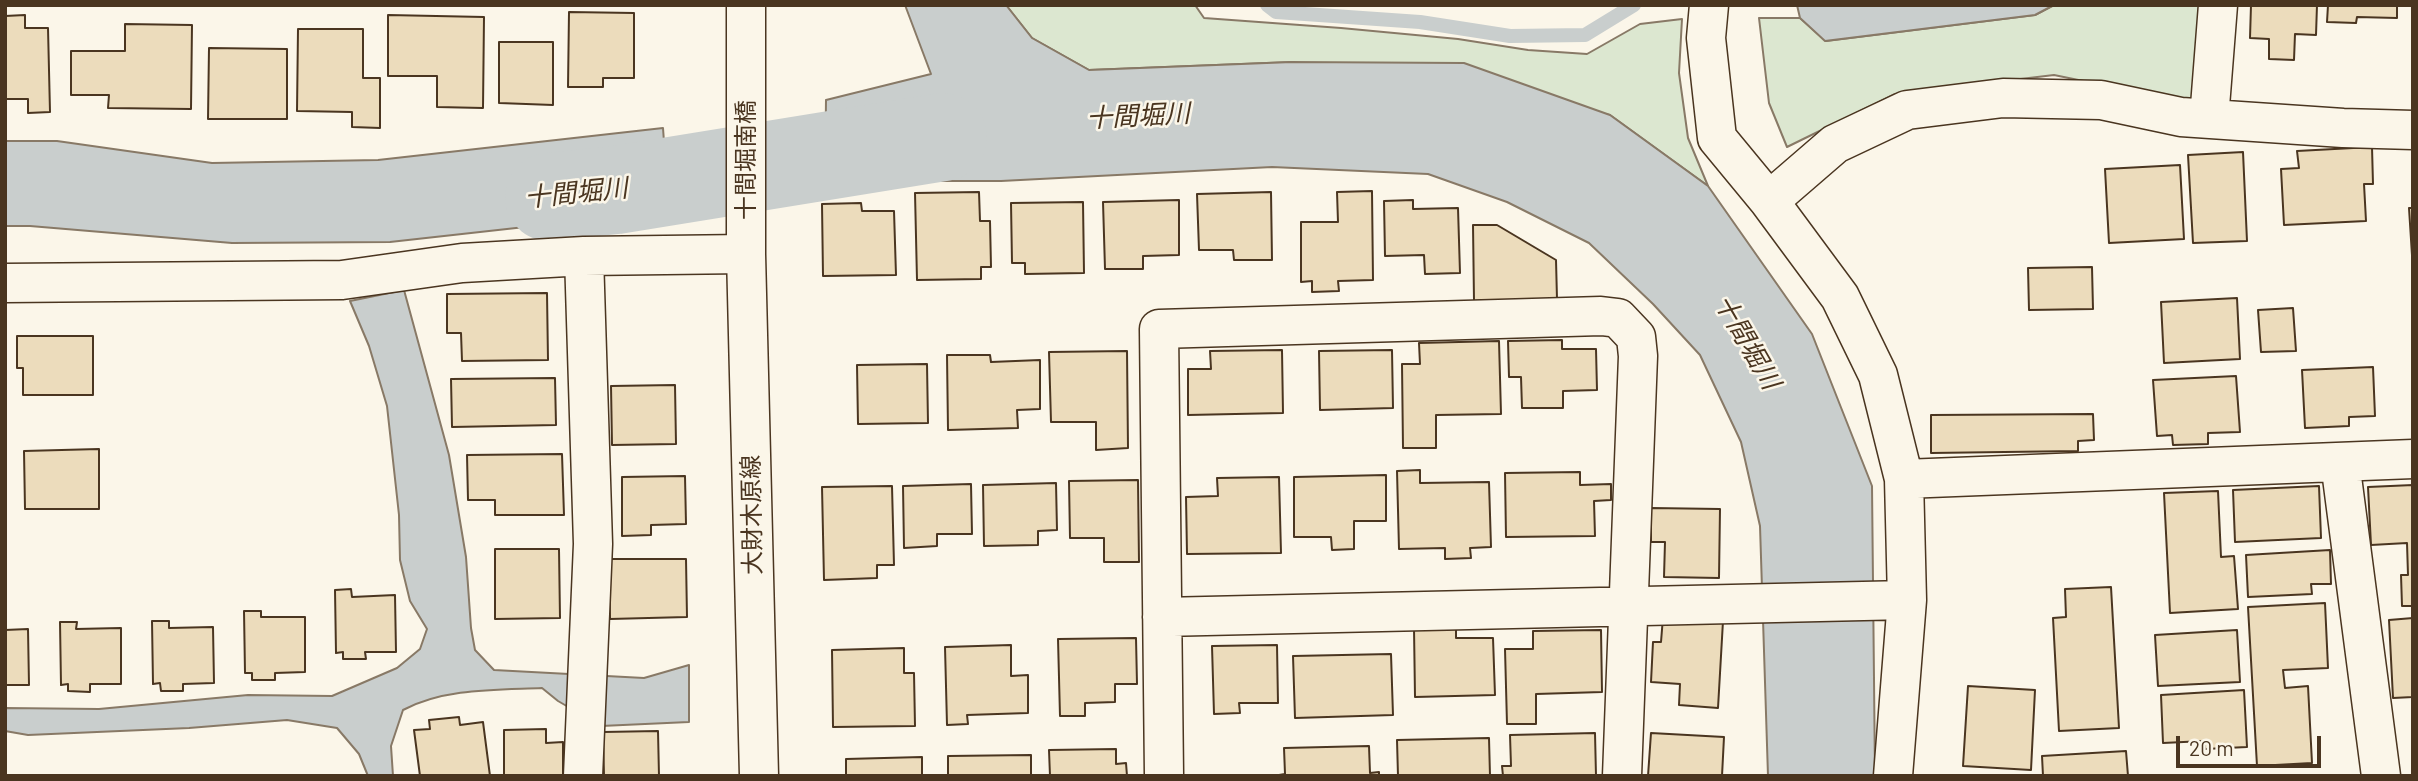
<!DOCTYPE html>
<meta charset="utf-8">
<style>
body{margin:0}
#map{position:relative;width:2418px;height:781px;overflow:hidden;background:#fbf6e9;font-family:Barlow,sans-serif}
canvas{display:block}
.frame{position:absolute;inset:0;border:7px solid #4a3520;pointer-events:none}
.scale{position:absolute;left:2176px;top:736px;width:145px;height:32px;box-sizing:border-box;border:4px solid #4a3520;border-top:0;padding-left:9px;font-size:21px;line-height:24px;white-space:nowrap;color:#4a3520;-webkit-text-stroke:5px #fbf6e9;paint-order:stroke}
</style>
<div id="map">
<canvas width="2418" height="781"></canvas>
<div class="frame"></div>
<div class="scale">20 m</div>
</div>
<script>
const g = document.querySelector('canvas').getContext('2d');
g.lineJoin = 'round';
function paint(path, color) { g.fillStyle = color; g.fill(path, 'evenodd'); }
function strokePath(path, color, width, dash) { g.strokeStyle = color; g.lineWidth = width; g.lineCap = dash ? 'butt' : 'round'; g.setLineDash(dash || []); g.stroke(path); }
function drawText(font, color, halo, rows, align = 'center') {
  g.font = font + ' Barlow,"Noto Sans JP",sans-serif'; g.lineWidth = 5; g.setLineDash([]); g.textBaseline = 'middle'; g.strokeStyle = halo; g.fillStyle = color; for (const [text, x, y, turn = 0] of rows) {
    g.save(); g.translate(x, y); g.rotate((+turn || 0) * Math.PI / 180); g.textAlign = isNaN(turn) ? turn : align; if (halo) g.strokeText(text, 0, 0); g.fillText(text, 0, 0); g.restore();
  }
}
const green = new Path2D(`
 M1006 5H1195L1204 18 1341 28 1458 39 1528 50 1587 54 1640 24 1682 19 1679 73 1688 138 1708 186 1610 115 1292 62 1089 70 1032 38Z
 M2054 5H2207L2196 104 2054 75 1895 94 1787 147 1769 103 1759 18H1800L1826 41 2035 15Z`);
paint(green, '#dce7d0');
strokePath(green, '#887966', 2);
const water = new Path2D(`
 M905 5H1006L1032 38 1089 70 1292 62 1464 63 1610 115 1708 186 1812 334 1872 486 1875 776H1768L1760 526 1741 442 1700 355 1653 304 1589 243 1507 202 1428 174 1272 167 1001 181H825L826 100 931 74Z
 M1797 5H2054L2035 15 1825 41 1800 18Z
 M663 128 669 211 390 242 232 243 30 226H5V141H57L212 163 378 160Z
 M404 290 449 455 466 557 471 628 475 650 494 670 644 678 689 665V722L601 726 558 701 542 688C497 690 444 688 403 710L391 746 393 776H368L359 754 337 728 287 720 189 728 28 735 5 731V708L99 709 248 695 332 696 397 668 420 649 427 629 410 601 400 560 399 515 387 406 369 346 350 301Z`);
paint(water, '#c9cecd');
strokePath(water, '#887966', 2);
strokePath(new Path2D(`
 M1267 5 1276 12 1420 22 1510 36 1585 35 1634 5`), '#c9cecd', 14);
strokePath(new Path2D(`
 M549 197 616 190 943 137`), '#c9cecd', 88);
const building = new Path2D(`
 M2251 5H2317L2316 35 2295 34 2294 60 2269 59V39L2250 38Z
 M2328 5H2397V18L2357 17 2356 23 2327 22Z
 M569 12 634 13V78H603V87H568Z
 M25 15V28H48L50 112 28 113V99H5V16Z
 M388 15 484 17 483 108 437 107V76H388Z
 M125 24 192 25 191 109 108 108 109 95H71V51H125Z
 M298 29H363V78H380V128L352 127V112L297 111Z
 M499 42H553V105L499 103Z
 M209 48 287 49V119H208Z
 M2372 147 2373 184H2364L2366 221 2284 225 2281 169 2299 168 2297 151Z
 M2243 152 2247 241 2193 243 2188 155Z
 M2180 165 2184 239 2109 243 2105 169Z
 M1372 191 1373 280 1338 281 1339 291 1312 292V281L1301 282V222H1338L1337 192Z
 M979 192 980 221H990L991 267H981V279L917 280 915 193Z
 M1271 192 1272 260H1234L1233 250H1199L1197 194Z
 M1179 200V255L1143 256V269H1105L1103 202Z
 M1413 200V209L1458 208 1460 273 1425 274 1424 255 1385 256 1384 201Z
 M1083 202 1084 273 1025 274V263H1012L1011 203Z
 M861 203 862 211H894L896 275 823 276 822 204Z
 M2409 208H2413V271Z
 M1473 225H1497L1556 260 1557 299 1474 301Z
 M2092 267 2093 309 2029 310 2028 268Z
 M547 293 548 360 462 361 461 333H447V294Z
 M2237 298 2240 359 2164 363 2161 302Z
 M2293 308 2296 351 2261 352 2258 310Z
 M17 336H93V395H23V368H17Z
 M1562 340V349H1596L1597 390 1563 391V408H1522L1521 377H1509L1508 341Z
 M1499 341 1501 414 1436 415V448H1403L1402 364H1420L1419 343Z
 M1282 350 1283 413 1188 415V369H1211L1210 351Z
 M1392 350 1393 408 1320 410 1319 351Z
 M1127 351 1128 448 1096 450V422H1051L1049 352Z
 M947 355H990L991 362 1040 360V409L1017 410 1018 428 948 430Z
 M927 364 928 423 858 424 857 365Z
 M2373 367 2375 416 2349 417V426L2305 428 2302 370Z
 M2236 376 2240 432 2208 433V444L2173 445 2172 435 2157 436 2153 380Z
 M555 378 556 425 452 427 451 379Z
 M675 385 676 444 612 445 611 386Z
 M2093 414 2094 440 2078 441V451L1931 453V415Z
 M99 449V509H25L24 451Z
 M562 454 564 515H495V500H468L467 455Z
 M1420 470V483L1489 482 1491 547 1470 548 1471 558 1445 559V548L1399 549 1397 471Z
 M1580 472V485L1611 484V500L1594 501 1595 536 1506 537 1505 473Z
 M1386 475V521H1354V549L1332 550 1331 537H1294V477Z
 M685 476 686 524 651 525V535L622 536V477Z
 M1279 477 1281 553 1187 554 1186 497 1218 496 1217 478Z
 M1138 480 1139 562H1104V538H1070L1069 481Z
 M1056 483 1057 530 1038 531V545L984 546 983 485Z
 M971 484 972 534H937V546L904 548 903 486Z
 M2413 485V606H2402L2401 575H2408L2407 543 2371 545 2368 487Z
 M892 486 894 565H877V578L824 580 822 487Z
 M2319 486 2321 538 2235 542 2233 490Z
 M2218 491 2221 557 2234 556 2238 609 2170 613 2164 493Z
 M1651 508 1720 509 1719 578 1664 577 1665 542H1651Z
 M495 549H559L560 618 495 619Z
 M2330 550 2331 584H2311L2312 594 2248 597 2246 555Z
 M609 559H686L687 617 610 619Z
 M2111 587 2119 728 2059 731 2053 618 2066 617 2065 589Z
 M351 589 352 597 395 595 396 652H365L366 659H343V652L336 653 335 590Z
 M2325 603 2328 668 2283 670 2285 688 2308 686 2312 763 2257 766 2248 607Z
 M244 611H261V617H305V672L275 673V680H252V673H245Z
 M1663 617 1723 621 1718 708 1679 705 1680 684 1651 682 1653 642H1661Z
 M2413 618V697L2393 698 2389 620Z
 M152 621H169V628L213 627 214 683 183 684V691H161L160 683 153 684Z
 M60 622H77L76 629 121 628V684H90V692L68 691V684L61 685Z
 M1456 627V638H1493L1495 695 1415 697 1414 628Z
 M28 629 29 685H5V630Z
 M1601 630 1602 692 1536 694V724H1507L1505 649H1533V631Z
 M2237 630 2240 682 2158 686 2155 635Z
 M1136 638 1137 684H1115V702L1085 703V716H1060L1058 639Z
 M1011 645V676L1028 675V713L967 715 968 724 947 725 945 647Z
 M1277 645 1278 703H1239L1240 713 1214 714 1212 646Z
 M904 648V673H914L915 726 833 727 832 650Z
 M1391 654 1393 715 1295 718 1293 656Z
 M1968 686 2035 690 2031 770 1963 766Z
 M2244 690 2247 747 2205 749 2204 741 2163 743 2161 695Z
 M459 717 460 725 483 722 490 776H420L414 730 430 729 429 720Z
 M546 729V743L563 742V776H504V730Z
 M658 731 659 776H604L603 732Z
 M1595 733 1596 776H1503L1502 766H1511L1510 735Z
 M1651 733 1724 737 1722 776H1648Z
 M1489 738 1490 776H1398L1397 740Z
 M1369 746 1370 773 1379 772V776H1273L1285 774 1284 748Z
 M1116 749V764L1126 763 1127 776H1050L1049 750Z
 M2126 751 2128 776H2043L2042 756Z
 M1031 755V776H948V756Z
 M922 757V776H846V759Z`);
paint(building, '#ecdcbc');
strokePath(building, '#4a3520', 2);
const minor = new Path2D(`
 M746 5V254L759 776
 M1709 5 1706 38 1717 138 1769 201 1840 297 1878 375 1904 479 1907 600 1893 776
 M2209 119 2218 5
 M1769 201 1835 144 1907 110 2003 98 2101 100 2181 117 2343 128 2413 130
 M5 283 342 280 462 263 584 256 746 254
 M2340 462 2381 776
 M1904 479 2413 459
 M1162 617 1907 600
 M583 776 593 544 584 256
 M1164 776 1159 329 1601 316 1618 318 1636 337 1638 356 1622 776`);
strokePath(minor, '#4a3520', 41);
strokePath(minor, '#fbf6e9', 38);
drawText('24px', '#4a3520', '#fbf6e9', [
 ["十間堀南橋",746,160,-90],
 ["大財木原線",752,515,-91]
]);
drawText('italic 26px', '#4a3520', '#fbf6e9', [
 ["十間堀川",1138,116,-3],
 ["十間堀川",576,193,-6],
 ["十間堀川",1747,342,60]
]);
</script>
